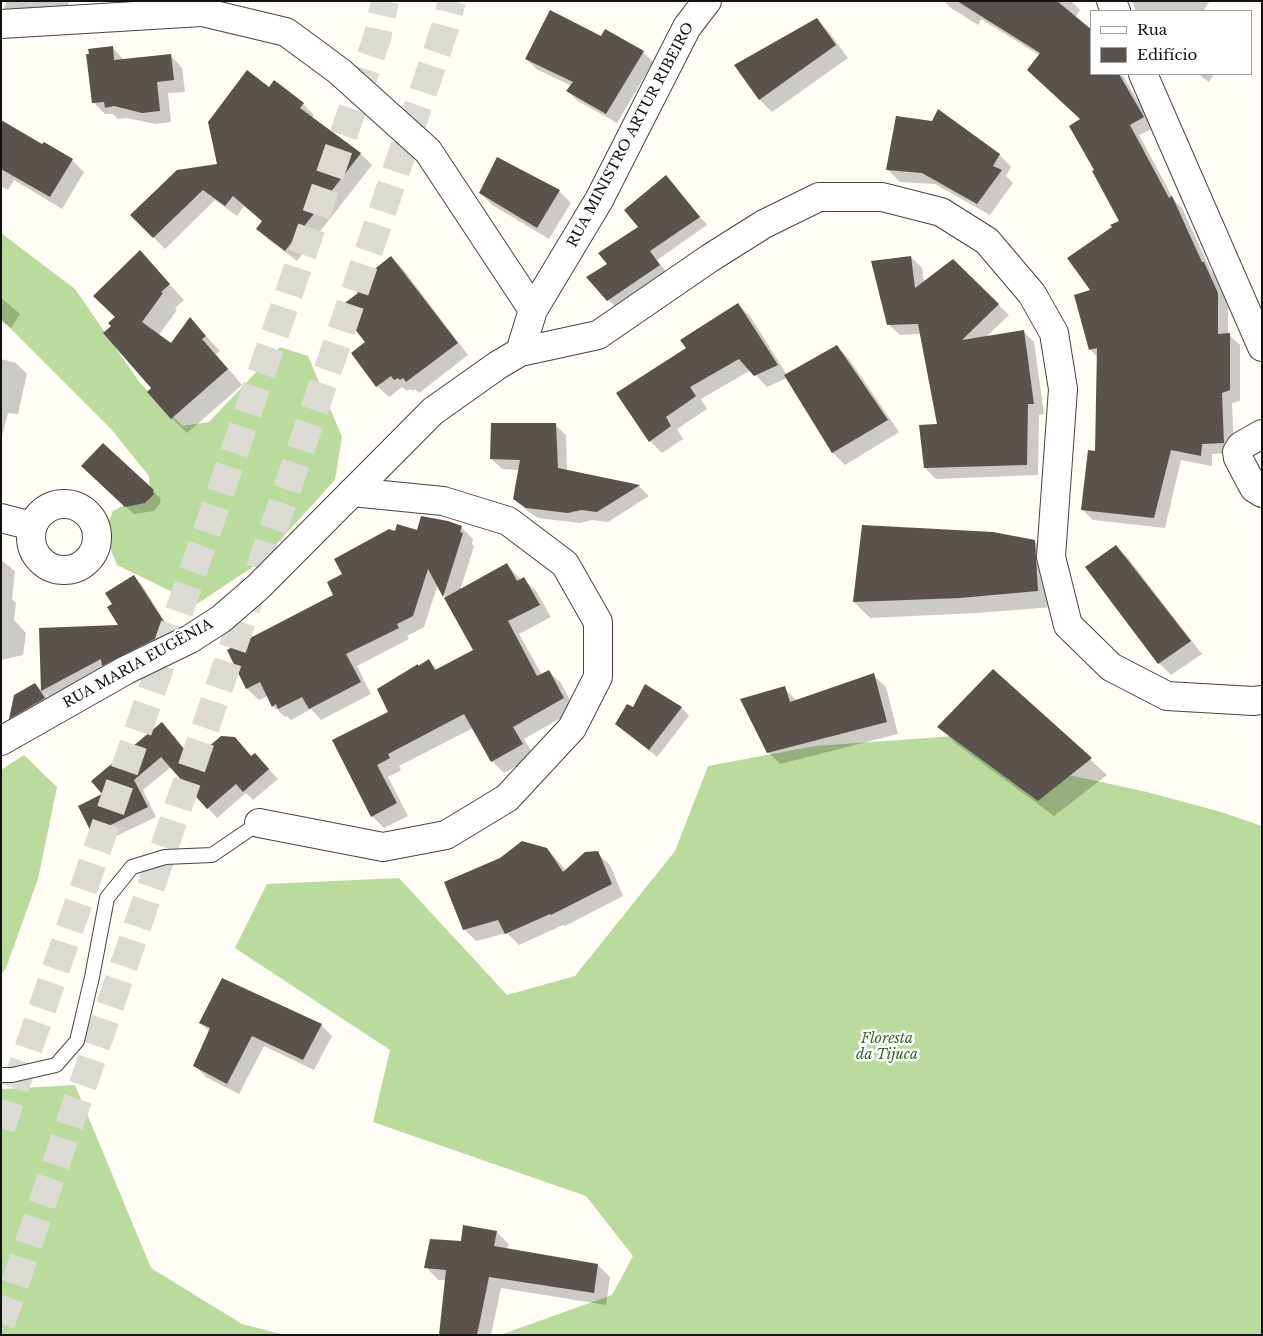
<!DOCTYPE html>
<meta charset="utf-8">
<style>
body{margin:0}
#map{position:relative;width:1263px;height:1336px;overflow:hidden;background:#fffdf5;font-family:"Libre Baskerville",serif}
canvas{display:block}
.frame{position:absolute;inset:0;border:2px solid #111;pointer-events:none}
.legend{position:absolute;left:1090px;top:10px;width:162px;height:65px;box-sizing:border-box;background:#fff;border:1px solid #a0a0a0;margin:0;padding:6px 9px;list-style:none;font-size:15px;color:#111}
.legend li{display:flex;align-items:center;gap:10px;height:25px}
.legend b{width:25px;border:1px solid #a0a0a0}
</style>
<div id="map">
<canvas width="1263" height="1336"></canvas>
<div class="frame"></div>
<ul class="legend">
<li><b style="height:6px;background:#fff"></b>Rua</li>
<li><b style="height:14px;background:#5a524d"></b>Edifício</li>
</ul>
</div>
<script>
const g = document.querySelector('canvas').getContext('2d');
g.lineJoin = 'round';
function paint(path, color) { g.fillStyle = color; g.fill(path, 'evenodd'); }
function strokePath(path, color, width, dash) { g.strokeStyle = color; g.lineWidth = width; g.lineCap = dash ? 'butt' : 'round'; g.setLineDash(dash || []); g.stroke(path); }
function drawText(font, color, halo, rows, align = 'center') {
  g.font = font + ' "Libre Baskerville",serif'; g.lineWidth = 5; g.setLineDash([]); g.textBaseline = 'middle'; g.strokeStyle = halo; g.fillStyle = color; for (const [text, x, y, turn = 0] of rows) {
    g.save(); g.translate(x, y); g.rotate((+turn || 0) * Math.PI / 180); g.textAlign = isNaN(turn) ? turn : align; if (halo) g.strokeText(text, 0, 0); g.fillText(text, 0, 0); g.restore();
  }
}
paint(new Path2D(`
 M1 233 75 289 140 383 182 426 209 422 280 347 308 356 342 437 335 480 260 562 197 604 117 565 106 537 105 531 113 511 150 491 149 476 111 429 1 319Z
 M955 736 1069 775 1147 792 1221 812 1262 826V1335H500L612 1295 633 1256 586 1196 373 1122 390 1050 235 948 267 884 399 878 507 995 575 976 675 851 708 766 815 746Z
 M24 755 57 787 38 879 6 968 1 975V770Z
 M75 1085 151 1268 242 1324 285 1335H1V1089Z`), '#b9dc9c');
paint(new Path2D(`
 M7 1H70L64 13 12 16 4 8Z
 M944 1H1071L1080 10 1075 18 1092 74H1122L1154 128 1139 135 1174 200 1182 208 1211 271 1214 274 1228 305V334L1240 345V401L1232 403 1234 453 1212 454V466L1181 460 1165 528 1093 520 1082 509 1096 453 1098 358 1090 349 1092 291 1120 221 1096 171 1081 119 1039 55 981 19 978 25 951 8Z
 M1132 1H1210L1203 11H1136Z
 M817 20 829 32 848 58 772 112 760 100 736 66Z
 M601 37 643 52 653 62 617 123 578 101 568 91 572 86 536 69 526 58Z
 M112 47 124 60 170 55 182 68 185 92 168 93 171 122 155 124 127 118 118 119 113 114H105L93 102Z
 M1198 74H1214L1209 82Z
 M269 88 303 104 314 115 312 118 361 154 372 165 297 261 269 240 258 229 263 222 244 206 237 216 215 200 165 249 132 215 218 166Z
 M1 121 43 146 72 160 84 172 62 209 14 180 8 190 1 186Z
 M933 122 999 154 1011 167 1006 176 1013 183 990 215 935 184 900 182 888 170Z
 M666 176 707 225 657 260 667 273 616 308 588 277 609 264 640 227Z
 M559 191 571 203 549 239 492 205 480 192Z
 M140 252 184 300 175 308 177 310 158 336 171 345 190 319 220 351 216 354 242 385 187 433 172 418 113 326Z
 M911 257 922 268 924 283 953 260 1009 315 986 337 1023 331 1034 342 1044 414 1039 415 1038 475 936 479 925 468 939 425 921 334 900 335 888 324Z
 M391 258 403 269 468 355 419 393 415 389 413 391 410 389 407 391 402 387 389 397 377 386 367 342 360 293Z
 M1 298 20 314 11 328 1 321Z
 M737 304 750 316 787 375 837 347 849 359 899 432 845 465 833 453 787 378 767 387 751 370 701 399 707 409 677 429 683 439 662 453 650 441 688 348Z
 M1 359 16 363 27 374 18 414 8 413 1 440Z
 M555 425 566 435 567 471 639 486 649 496 608 522 592 520 580 523 538 518 525 509 514 499 519 470 502 469 491 459Z
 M91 474 153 491 161 499 160 500 161 502 154 511 134 514Z
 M461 527 473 539 472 544 474 546 460 591 507 565 521 580 524 579 536 591 551 617 519 634 542 675 548 671 561 683 575 710 524 739 534 756 504 773 492 761 473 728 399 766 401 770 388 777 408 816 384 828 372 816 334 741 390 713 418 667 429 661 438 670 475 650 438 584 424 627 407 636 409 639 357 666 371 694 321 720 311 709 291 720 287 716 285 717 273 706 268 696 259 700 247 689 228 651 335 595 418 532Z
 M1035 542 1051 558 1053 607 977 613 870 618 854 602Z
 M1115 546 1128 558 1202 654 1171 675 1159 663Z
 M1 560 15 571 12 599 16 603 14 620 26 633 23 655 1 660Z
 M133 576 141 584 176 639 50 698 45 693 52 707 18 726 10 718 35 684 42 691 40 629 120 626 114 604Z
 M993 671 1107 775 1054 816 955 743 939 727Z
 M873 675 886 687 898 734 780 764 768 752 784 688 796 700Z
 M646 685 682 708 689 716 657 757 616 724 633 708Z
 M162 723 194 760 235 738 252 757 255 754 278 779 253 800 246 793 217 818 171 767 143 790 156 817 102 843 93 833 104 795Z
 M547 849 559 862 566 871 597 853 610 865 623 896 565 926 563 925 519 945 507 933 476 941 464 929Z
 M201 1023 321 1025 332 1036 314 1070 264 1046 239 1094 206 1077 194 1065 210 1032Z
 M496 1232 509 1244 507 1249 598 1265 610 1277 606 1305 501 1288 491 1335H440L446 1280H438L426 1267 462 1242Z`), '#0003');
paint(new Path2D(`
 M957 1H1057L1092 30V74H1119L1144 117 1130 125 1169 198 1172 196 1202 262H1204L1218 293V334L1230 333V390L1222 393 1224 443 1202 444 1201 456 1171 450 1154 518 1081 510 1088 450 1095 451 1097 348 1089 350 1074 295 1090 290 1067 258 1112 227 1110 225 1119 221 1092 171 1094 170 1069 126 1080 119 1027 70 1040 53Z
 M550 10 601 36 605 29 644 51 606 114 566 91 573 82 525 59Z
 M817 18 836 45 759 100 734 65Z
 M113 46 114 60 171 54 174 80 157 82 160 111 142 113 114 106 105 108 104 102 92 103 86 54H89L88 49Z
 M247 70 269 87 274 80 304 103 300 108 361 153 285 251 256 229 262 221 233 196 225 206 203 190 153 238 130 215 177 170 217 164 208 122Z
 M938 109 1000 154 993 166 1002 170 977 204 922 173 886 170 896 116 932 121Z
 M1 120 42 144 44 142 73 159 50 197 1 169Z
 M497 157 560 190 537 228 479 193Z
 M666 175 700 217 650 251 660 265 607 301 586 277 607 264 598 253 638 227 624 210Z
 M140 250 170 284 161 292 163 293 142 322 171 343 190 317 206 336 202 339 228 369 171 419 147 392 151 388 103 333 111 326 108 323 115 317 93 296Z
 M391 256 458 343 406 382 403 378 400 380 398 378 394 380 391 376 376 387 351 353 365 342 338 308 358 293 353 286Z
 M911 256 915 288 953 259 999 304 962 340 1024 330 1034 404H1028L1027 465 924 468 919 425 937 424 918 324 887 325 871 261Z
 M738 303 778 365 754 376 739 359 690 387 696 396 666 417 671 426 649 442 616 393 686 348 680 340Z
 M837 345 888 420 832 453 784 375Z
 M491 423H556L558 468 640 485 597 512 581 510 568 513 526 508 513 499 520 460 490 459Z
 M103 443 154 490 153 491 154 494 145 503 125 507 81 466Z
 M421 516 448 521 462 526 460 532 463 533 443 597 428 569 413 616 397 624 399 628 346 654 361 682 309 709 302 697 278 709 276 704 272 707 260 682 246 689 227 650 333 595 327 582 342 574 334 559 389 529 395 531 397 524 417 530Z
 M862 525 993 532 1035 540 1038 591 960 598 853 602Z
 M1116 545 1191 641 1158 664 1085 567Z
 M507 563 517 581 524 577 540 605 508 621 537 676 549 670 564 698 513 727 523 744 491 762 464 714 388 754 390 758 377 765 397 803 371 817 332 740 388 712 377 689 418 664V666L429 659 435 670 473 650 444 598Z
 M134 575 170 631 102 666 101 659 41 691 39 628 118 625 107 607 112 604 105 593Z
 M993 669 1092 758 1038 801 937 727Z
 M874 673 887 722 767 753 740 699 785 686 790 702Z
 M35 683 45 698 9 719 14 695Z
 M645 684 682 707 649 750 615 724 627 704 633 707Z
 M162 722 193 760 221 736 235 737 251 756 255 753 269 769 243 792 236 784 207 809 161 757 134 780 148 807 92 834 78 806 102 794 91 781Z
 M522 841 547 848 563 872 585 852 598 851 612 884 551 915 550 914 505 934 498 920 463 930 444 882 500 858Z
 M222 978 322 1024 303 1060 252 1036 227 1084 193 1066 210 1028 199 1023Z
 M463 1225 497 1231 494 1246 598 1264 594 1293 489 1277 477 1335H439L446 1270 424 1268 430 1239 461 1241Z`), '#5a524d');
strokePath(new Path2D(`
 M1 1128 377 38 385 1
 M1 1324 445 28 452 1`), '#dbdad3', 28, [28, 14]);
const service = new Path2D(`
 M1 1075H12L56 1065 77 1041 92 977 107 898 132 867 165 857 212 855 259 823`);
const minor = new Path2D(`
 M1111 1 1116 11
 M1 24 202 12 286 32 339 71 428 151 533 310
 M1143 74 1262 347
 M520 352 533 310 599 200 687 27 707 1
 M1262 434 1241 446 1237 452 1238 458 1254 488 1262 493
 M31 537a33 33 0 1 1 66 0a33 33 0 1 1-66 0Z
 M1 518 32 526
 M1 741 126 670 190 639 221 619 258 587 433 411 498 365 520 352 598 335 710 258 764 224 819 197H882L941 212 987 241 1032 294 1054 333 1063 389 1051 557 1068 625 1111 667 1167 696 1253 701 1262 700
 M259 823 383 847 446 835 507 798 572 728 598 677V622L565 564 508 521 443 501 352 492`);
strokePath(service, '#444', 16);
strokePath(minor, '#444', 30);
strokePath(service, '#fff', 14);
strokePath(minor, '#fff', 28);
drawText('14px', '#111', '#fff', [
 ["RUA MINISTRO ARTUR RIBEIRO",631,135,-62],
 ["RUA MARIA EUGÊNIA",138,664,-29]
]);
drawText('italic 14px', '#2f6b1f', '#fff', [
 ["Floresta",887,1039],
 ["da Tijuca",887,1055]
]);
</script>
